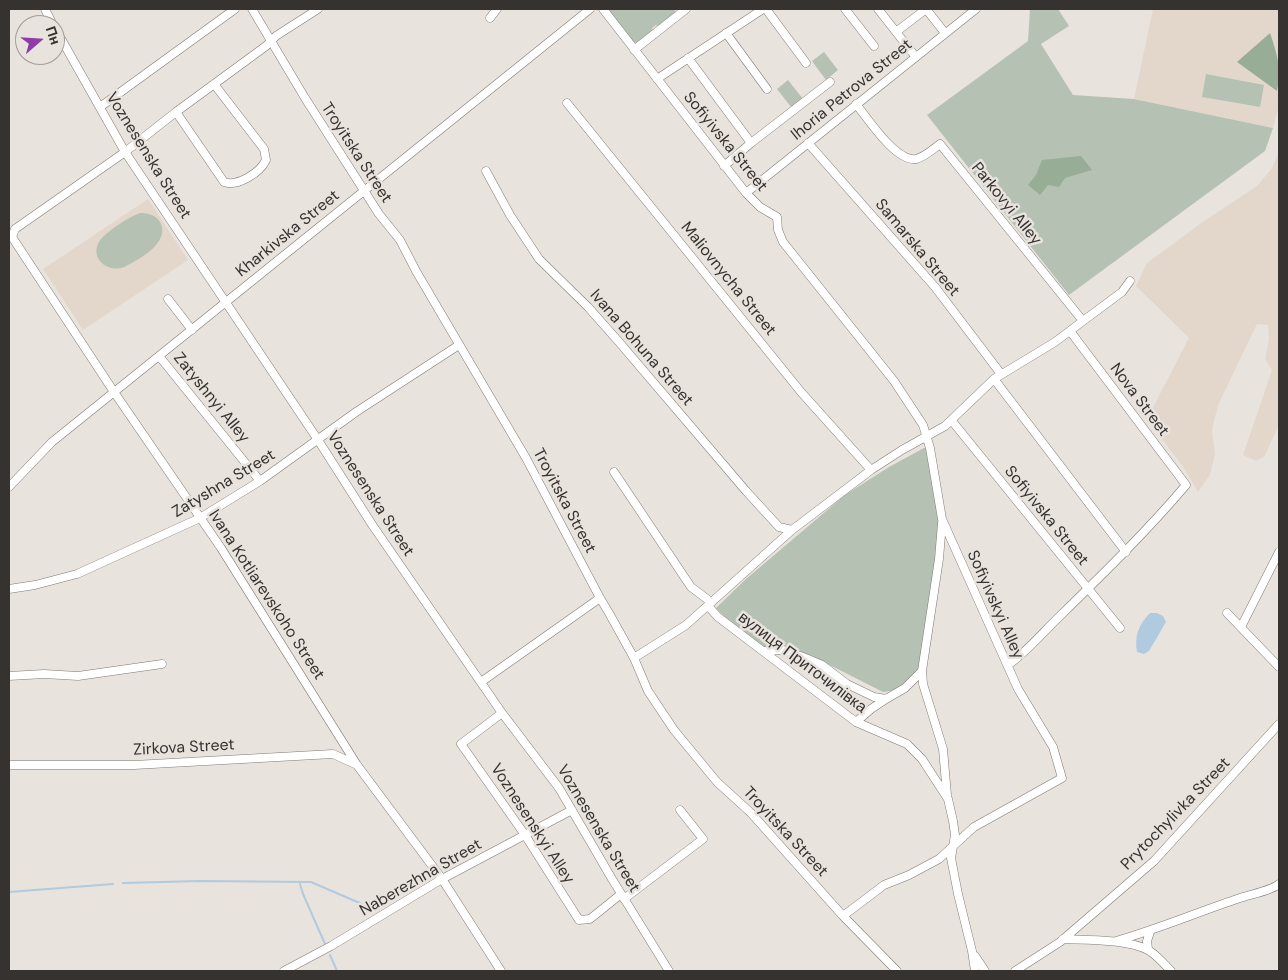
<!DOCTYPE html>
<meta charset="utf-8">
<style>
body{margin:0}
#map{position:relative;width:1288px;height:980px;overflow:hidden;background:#e9e3de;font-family:"DM Sans",sans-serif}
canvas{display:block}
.frame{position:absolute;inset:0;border:10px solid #353230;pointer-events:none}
.north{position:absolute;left:15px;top:15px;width:50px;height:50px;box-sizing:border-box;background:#e9e3de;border:1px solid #a19c98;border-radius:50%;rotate:71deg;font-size:14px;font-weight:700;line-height:20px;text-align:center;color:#353230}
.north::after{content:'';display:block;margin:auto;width:18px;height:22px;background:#8f3ba9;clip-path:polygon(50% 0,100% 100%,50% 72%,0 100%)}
</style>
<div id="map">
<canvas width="1288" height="980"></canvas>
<div class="frame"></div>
<div class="north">Пн</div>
</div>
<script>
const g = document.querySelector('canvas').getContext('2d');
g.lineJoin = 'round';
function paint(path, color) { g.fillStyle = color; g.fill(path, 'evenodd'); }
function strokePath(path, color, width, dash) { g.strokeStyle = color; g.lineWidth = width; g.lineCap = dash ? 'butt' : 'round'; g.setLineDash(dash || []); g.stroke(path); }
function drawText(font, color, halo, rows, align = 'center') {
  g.font = font + ' "DM Sans",sans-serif'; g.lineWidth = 5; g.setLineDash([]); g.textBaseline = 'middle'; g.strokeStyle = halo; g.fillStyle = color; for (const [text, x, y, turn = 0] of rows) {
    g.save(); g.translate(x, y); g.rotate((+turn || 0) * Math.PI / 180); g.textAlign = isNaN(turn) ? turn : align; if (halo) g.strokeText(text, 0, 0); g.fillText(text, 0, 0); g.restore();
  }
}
paint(new Path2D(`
 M1153 9H1279V106L1273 128 1134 99Z
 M1279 152V425L1264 457 1256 461 1243 455 1272 370 1265 359 1269 339 1268 325 1257 324 1218 405 1212 430 1215 454 1210 475 1198 492 1184 468 1147 419 1189 338 1136 286 1147 263 1204 221 1257 186 1272 168Z
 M148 199 188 260 83 330 43 269Z`), '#e3d7cc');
paint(new Path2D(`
 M610 9H673L677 13 659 27 656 25 652 28 653 31C647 36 641 45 632 42L610 13Z
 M1030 9H1058L1069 26 1041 44 1073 95 1134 99 1273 128 1265 151 1069 295 927 115 1028 41Z
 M824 52 838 70 826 80 812 61Z
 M1206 74 1264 85 1260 107 1202 97Z
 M788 80 803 99 791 107 777 89Z
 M140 213C148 213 156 215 160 222 171 242 140 259 126 266 110 275 89 259 99 242 105 232 129 217 140 213Z
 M924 448 932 449 945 520 928 636 917 674 896 690 883 692 810 655 791 648H766L734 626 716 608 746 579 845 495 889 467Z`), '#b5c2b3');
paint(new Path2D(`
 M1270 33C1277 54 1282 68 1277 91L1237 62Z
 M1081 156 1092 170 1065 178 1059 187 1048 185 1040 195 1028 185 1036 175 1042 160Z`), '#98ad96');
paint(new Path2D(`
 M1150 613H1157L1163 616 1166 622 1149 651 1144 654 1137 652C1134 636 1139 624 1150 613Z`), '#b0cadf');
strokePath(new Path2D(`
 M123 883 200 881 311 882 362 904 379 909
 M300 884 303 894 325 944
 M9 892 113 884
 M330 955 337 971`), '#b0cadf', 2);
const minor = new Path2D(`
 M45 9 53 25
 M252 9 305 98 379 214 400 240 416 271 526 458 600 598 609 613 634 658 648 691 674 730 717 782 751 813 843 916 897 971
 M318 9 276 36 266 46 176 112 125 152 15 229 12 237 114 392 221 548 357 765 442 879 501 971
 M603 9 746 193 760 207 777 217 778 230 783 242 894 381 923 425 930 448 942 519 1018 689 1053 747 1062 778 974 827 939 859 909 875 884 885 843 916
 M766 9 806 63
 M845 9 874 46
 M878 9 915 56
 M490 18 497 9
 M55 28 125 152 318 440 373 526 502 713 559 788 612 879 669 971
 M896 32 926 9 945 33
 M726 33 767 89
 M634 50 686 9
 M688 58 751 143 830 82
 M657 79 763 9
 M567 103 801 392 871 470
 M856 104C868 119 896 162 916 159 925 157 933 149 940 144L1083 321 1122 292 1130 281
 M100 107 235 9
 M176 112 224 182C237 187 260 173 266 160L264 149 214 84
 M808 143 935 287 1001 374
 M724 166 751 143
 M486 171 510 215 539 259 588 307 619 342 746 491 779 527 792 530
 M746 193 976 9
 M168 299 192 330
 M159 356 260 481
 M994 379 1126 552
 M952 421 1120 628
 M614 472 691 587 711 602
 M9 487 52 442 590 9
 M9 589 35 585 77 574 200 518 260 481 356 412 459 345
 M708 606 718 617 856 722 907 744 922 759 948 799 953 821 955 835 951 858 958 894 972 951 975 971
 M1227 613 1279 667
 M1241 627 1279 552
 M764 651 783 650 803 657 822 665 847 684 874 697 886 699 905 688 922 671 939 559 942 523
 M634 658 686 625 792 530 871 470 902 450 945 426 994 379 1055 342 1083 321
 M1008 665C1028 651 1043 632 1061 615 1104 573 1147 531 1186 485L1070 331
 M922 671 923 684 943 749 947 795
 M9 676 44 674 78 676 162 664
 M481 682 600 598
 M502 713 461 744 525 835 579 920 590 919 621 894
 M856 722 871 709 886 699
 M9 765H134L333 754 355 764
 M624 899 703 839 680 810
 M1063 939C1087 940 1128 939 1148 950 1157 955 1164 964 1171 971
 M1116 941C1158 929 1198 912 1240 898 1251 894 1271 891 1279 884
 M1148 949 1147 941 1150 932
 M975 956 985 971
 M284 971 331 946 442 879 572 810
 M1015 971 1060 942 1154 861 1279 724`);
strokePath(minor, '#7f7974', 9);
strokePath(minor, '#fff', 8);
drawText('16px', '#353230', '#e9e3de', [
 ["Ihoria Petrova Street",852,90,-39],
 ["Sofiyivska Street",725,142,51],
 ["Troyitska Street",356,153,57],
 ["Voznesenska Street",148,156,58],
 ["Parkovyi Alley",1006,204,51],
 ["Kharkivska Street",288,234,-39],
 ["Samarska Street",917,248,50],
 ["Maliovnycha Street",728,279,51],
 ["Ivana Bohuna Street",641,348,49],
 ["Zatyshnyi Alley",211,398,51],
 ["Nova Street",1139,400,53],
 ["Zatyshna Street",224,484,-31],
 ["Voznesenska Street",370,494,57],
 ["Troyitska Street",564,501,62],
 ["Sofiyivska Street",1046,516,51],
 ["Ivana Kotliarevskoho Street",266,595,57],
 ["Sofiyivskyi Alley",995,605,66],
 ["вулиця Приточилівка",802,663,37],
 ["Zirkova Street",184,748,-3],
 ["Prytochylivka Street",1176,814,-46],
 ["Voznesenskyi Alley",532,824,57],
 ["Voznesenska Street",598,829,59],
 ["Troyitska Street",785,832,47],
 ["Naberezhna Street",421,878,-30]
]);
</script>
